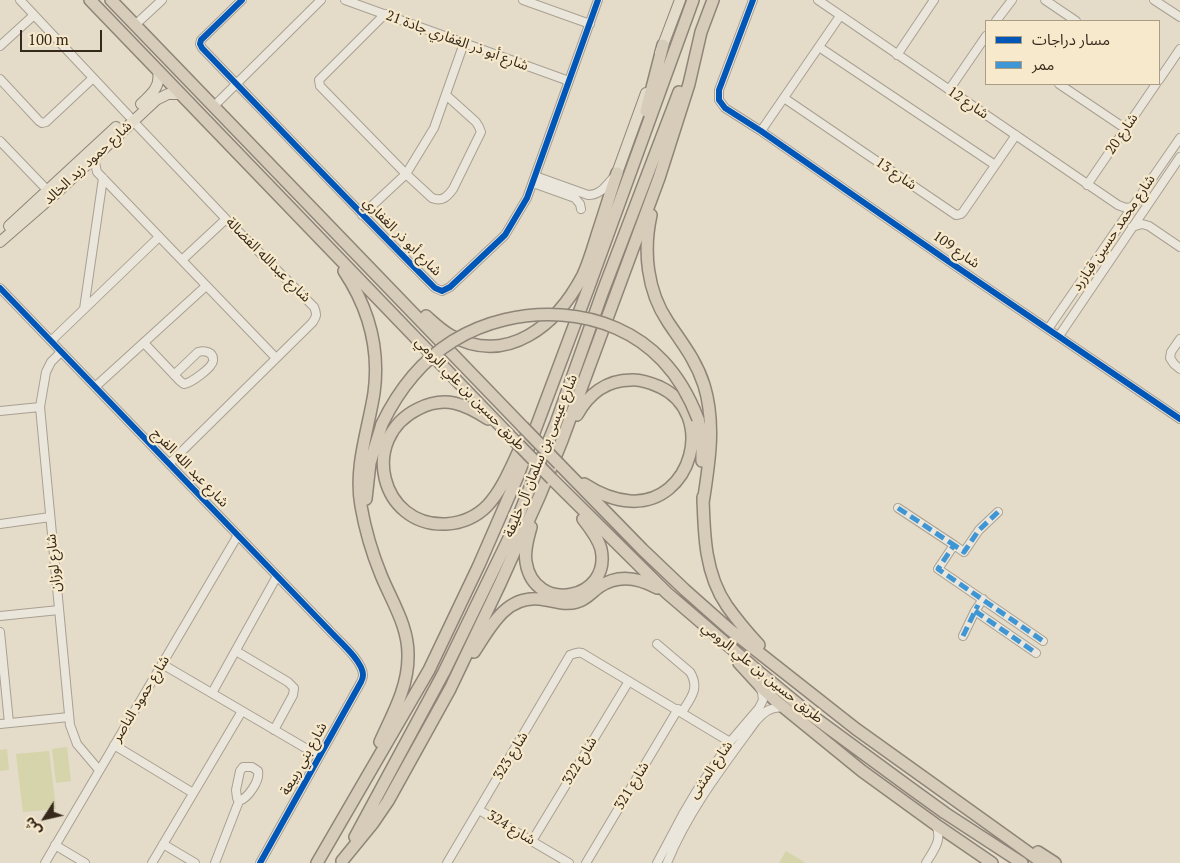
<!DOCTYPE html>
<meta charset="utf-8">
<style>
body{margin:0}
#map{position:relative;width:1180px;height:863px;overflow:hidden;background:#e4dbc8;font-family:"PT Serif","Noto Sans Arabic",serif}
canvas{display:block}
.legend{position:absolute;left:985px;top:20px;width:175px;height:65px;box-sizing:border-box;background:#f7eacc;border:1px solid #aa9c85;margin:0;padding:6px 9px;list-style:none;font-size:15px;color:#36281b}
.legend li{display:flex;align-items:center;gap:10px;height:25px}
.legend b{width:25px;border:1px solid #aa9c85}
.north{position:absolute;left:20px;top:793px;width:50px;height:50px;-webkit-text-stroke:4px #f7eacc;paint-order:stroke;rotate:235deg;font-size:14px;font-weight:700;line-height:20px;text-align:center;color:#36281b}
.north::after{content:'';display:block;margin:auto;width:18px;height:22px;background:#36281b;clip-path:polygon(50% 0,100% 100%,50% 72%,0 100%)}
.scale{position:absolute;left:20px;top:30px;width:82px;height:22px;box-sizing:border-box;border:2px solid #36281b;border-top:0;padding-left:6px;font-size:15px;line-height:18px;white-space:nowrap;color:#36281b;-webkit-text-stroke:4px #f7eacc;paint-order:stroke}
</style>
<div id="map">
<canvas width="1180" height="863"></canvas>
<ul class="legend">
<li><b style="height:6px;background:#0057b8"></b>مسار دراجات</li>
<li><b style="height:6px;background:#3e96d4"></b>ممر</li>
</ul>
<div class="north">ش</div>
<div class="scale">100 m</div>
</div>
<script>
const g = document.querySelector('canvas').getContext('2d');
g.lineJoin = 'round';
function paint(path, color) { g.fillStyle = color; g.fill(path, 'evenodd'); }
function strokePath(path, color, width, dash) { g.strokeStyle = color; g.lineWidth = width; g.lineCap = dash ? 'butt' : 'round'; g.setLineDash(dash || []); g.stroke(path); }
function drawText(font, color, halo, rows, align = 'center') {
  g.font = font + ' "PT Serif","Noto Sans Arabic",serif'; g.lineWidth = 4.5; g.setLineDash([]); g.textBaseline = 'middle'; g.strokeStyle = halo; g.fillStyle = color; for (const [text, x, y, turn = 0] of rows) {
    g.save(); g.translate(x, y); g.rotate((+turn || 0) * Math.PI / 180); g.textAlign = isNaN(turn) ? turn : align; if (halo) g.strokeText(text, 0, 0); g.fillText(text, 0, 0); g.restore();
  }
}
paint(new Path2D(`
 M67 747 71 781 56 783 52 749Z
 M7 749 9 770 0 771V750Z
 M49 751 56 809 23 812 16 754Z
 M786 851 806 863H779Z`), '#d5d4aa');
const minor = new Path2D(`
 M20 0 129 116
 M242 0 201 40 200 44 202 48C279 128 356 209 435 288L442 291 450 287 505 235 527 198 598 0
 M345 0 569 81
 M523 0 590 24
 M753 0 719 90V100L725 108 761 131 945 259 1180 419
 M818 0 1118 205 1126 208 1132 207
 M1045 0 1076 21
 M1154 0 1180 17
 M385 14 319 80 320 86 406 174 432 198C442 202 447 197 453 189L481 132 479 127 476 122 446 95
 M996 21 1012 0
 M135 25 162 0
 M0 46 34 15
 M819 47 995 165
 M897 55 934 0
 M0 79 39 121 42 123 46 122 93 78
 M1159 80 1180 49
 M1059 84 1126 129
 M949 90 986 36
 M784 98 956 215 961 214 963 212 1016 135
 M214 106 321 0
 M133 121 226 219 314 307C317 314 317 316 312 323L169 464
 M761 131 840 16
 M0 141 51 194
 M94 158 97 172 276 358
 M535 176 588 195C600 195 605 187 613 178
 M533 183 575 198 580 204 581 209
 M1087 185 1156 84
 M362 215 406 174 434 128 464 43
 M1132 227 1142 224 1149 226 1180 247
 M182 260 226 219
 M0 288 329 630C338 640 363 661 363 675 363 677 362 680 361 682L260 863
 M84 309 103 178
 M1048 329 1180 138
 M1059 336 1180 157
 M1180 339 1171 352 1170 358 1174 364 1180 369
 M51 341 159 237
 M144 343 180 381 184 384C191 383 212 368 213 361 214 352 205 350 198 352L174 375
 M61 352 51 362 46 372 40 407 70 725 77 744 99 770
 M95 387 206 286
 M0 411 40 407
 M898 508 954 545
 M998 512 979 530 964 552 954 545 938 569 1043 641
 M0 524 50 517
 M975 611 1036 653
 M0 616 59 610
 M0 632 9 723
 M963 636 975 611 983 599
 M657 644 690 672C700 688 691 698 682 712
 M236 651 288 682 294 688 293 695 274 730
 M162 664 319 756
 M212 693 277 576
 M0 724 69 717
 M114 745 193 793
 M479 810 569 863
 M532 841 629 681
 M163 844 195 863
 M55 845 85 863
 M45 863 238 535
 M152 863 242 711
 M215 863 239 801C248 798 260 781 258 771L252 767H243L240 771 236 790 237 798 239 801
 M447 863 570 655C575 653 577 652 582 653L730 742
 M586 863 678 709
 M657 863 683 814 696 792 730 742 759 708 763 700 762 692 759 687
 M667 863C688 811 723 766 756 721 765 711 769 708 783 707
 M926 863C933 851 944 839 935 824`);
const major = new Path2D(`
 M660 53 680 0
 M141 104C152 94 161 86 158 71
 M617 173 646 93
 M9 226 116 127
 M0 242 53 196 156 100 168 94H180`);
const highway = new Path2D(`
 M90 0 515 441
 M111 0 523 427
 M646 111 663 45
 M651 215C643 251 647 291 668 322 682 343 696 360 704 385 716 424 709 464 703 503
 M344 271C368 307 380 349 374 393 368 431 354 467 361 506 365 529 372 553 381 575 392 602 409 627 408 657 408 688 392 715 380 742
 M426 316C434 323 441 330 450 335 507 367 557 325 583 275 589 262 593 248 597 235 604 214 610 194 617 173
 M577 415C588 395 606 380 631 380 641 379 651 383 660 387 717 414 692 505 630 501 613 500 598 493 584 484
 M488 419C465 404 445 395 418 409 359 438 380 527 446 524 462 523 476 517 487 506 504 488 513 462 524 440
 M698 419 702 438V461
 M559 464 642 549 685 590 729 629 856 729 1043 863
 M552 479 667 593 759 672 811 715 909 787 945 813 1022 863
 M703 497C704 535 705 574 727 606 737 620 748 633 759 645
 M366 499 370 463 382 424
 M531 527C528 538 524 550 526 562 534 615 612 600 601 549 598 538 590 528 583 519
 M474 652C490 628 505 596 539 599 552 600 564 606 577 602 586 600 592 592 599 587 618 574 639 578 657 588
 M739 663 762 688 776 701 862 771 935 824 992 863
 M355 837 444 672 512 532 556 423 603 291 679 92
 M1038 852 1055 863
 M342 861 373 823 388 801 429 727 450 689 500 584 540 495 561 443 659 178 689 84 701 32 713 0
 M317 863 429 670 479 565 517 478 588 289 693 0`);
strokePath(minor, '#a8a092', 10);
strokePath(major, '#8e8579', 12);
strokePath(highway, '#8e8579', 14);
strokePath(minor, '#ebe6db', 8);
strokePath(major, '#e3dccb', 10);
strokePath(highway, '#d7cbb9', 11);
const highwayBridge = new Path2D(`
 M382 424C398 391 421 361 453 341 516 302 610 304 663 361 679 378 690 398 698 419
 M523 427 559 464
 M515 441 552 479`);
strokePath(highwayBridge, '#8e8579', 14, []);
strokePath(highwayBridge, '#d7cbb9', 11);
strokePath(new Path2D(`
 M898 508 954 545
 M998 512 979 530 964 552 954 545 938 569 1043 641
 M975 611 1036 653
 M963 636 978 605`), '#3e96d4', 5, [10, 5]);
strokePath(new Path2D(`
 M242 0 201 40 200 44 202 48C279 128 356 209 435 288L442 291 450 287 505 235 527 198 598 0
 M753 0 719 90V100L725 108 761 131 945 259 1180 419
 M0 288 329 630C338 640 363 661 363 675 363 677 362 680 361 682L260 863`), '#0057b8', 6);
drawText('14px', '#36281b', '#f7eacc', [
 ["شارع أبو ذر الغفاري جادة 21",457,41,20],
 ["شارع 12",968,103,34],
 ["شارع 20",1122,134,-56],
 ["شارع حمود زيد الخالد",88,163,-43],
 ["شارع 13",896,174,34],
 ["شارع محمد حسين قبازرد",1114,233,-56],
 ["شارع أبو ذر الغفاري",402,237,45],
 ["شارع 109",956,250,35],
 ["شارع عبدالله الفضالة",268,260,45],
 ["طريق حسين بن علي الرومي",470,394,46],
 ["شارع عيسى بن سلمان آل خليفة",541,456,-68],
 ["شارع عبد الله الفرج",190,468,46],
 ["شارع لوزان",54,563,-95],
 ["طريق حسين بن علي الرومي",762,673,39],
 ["شارع حمود الناصر",141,699,-59],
 ["شارع 323",511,756,-59],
 ["شارع بني ربيعة",304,759,-61],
 ["شارع 322",580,761,-59],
 ["شارع المثنى",711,770,-56],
 ["شارع 321",632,786,-59],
 ["شارع 324",511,828,31]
]);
</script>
